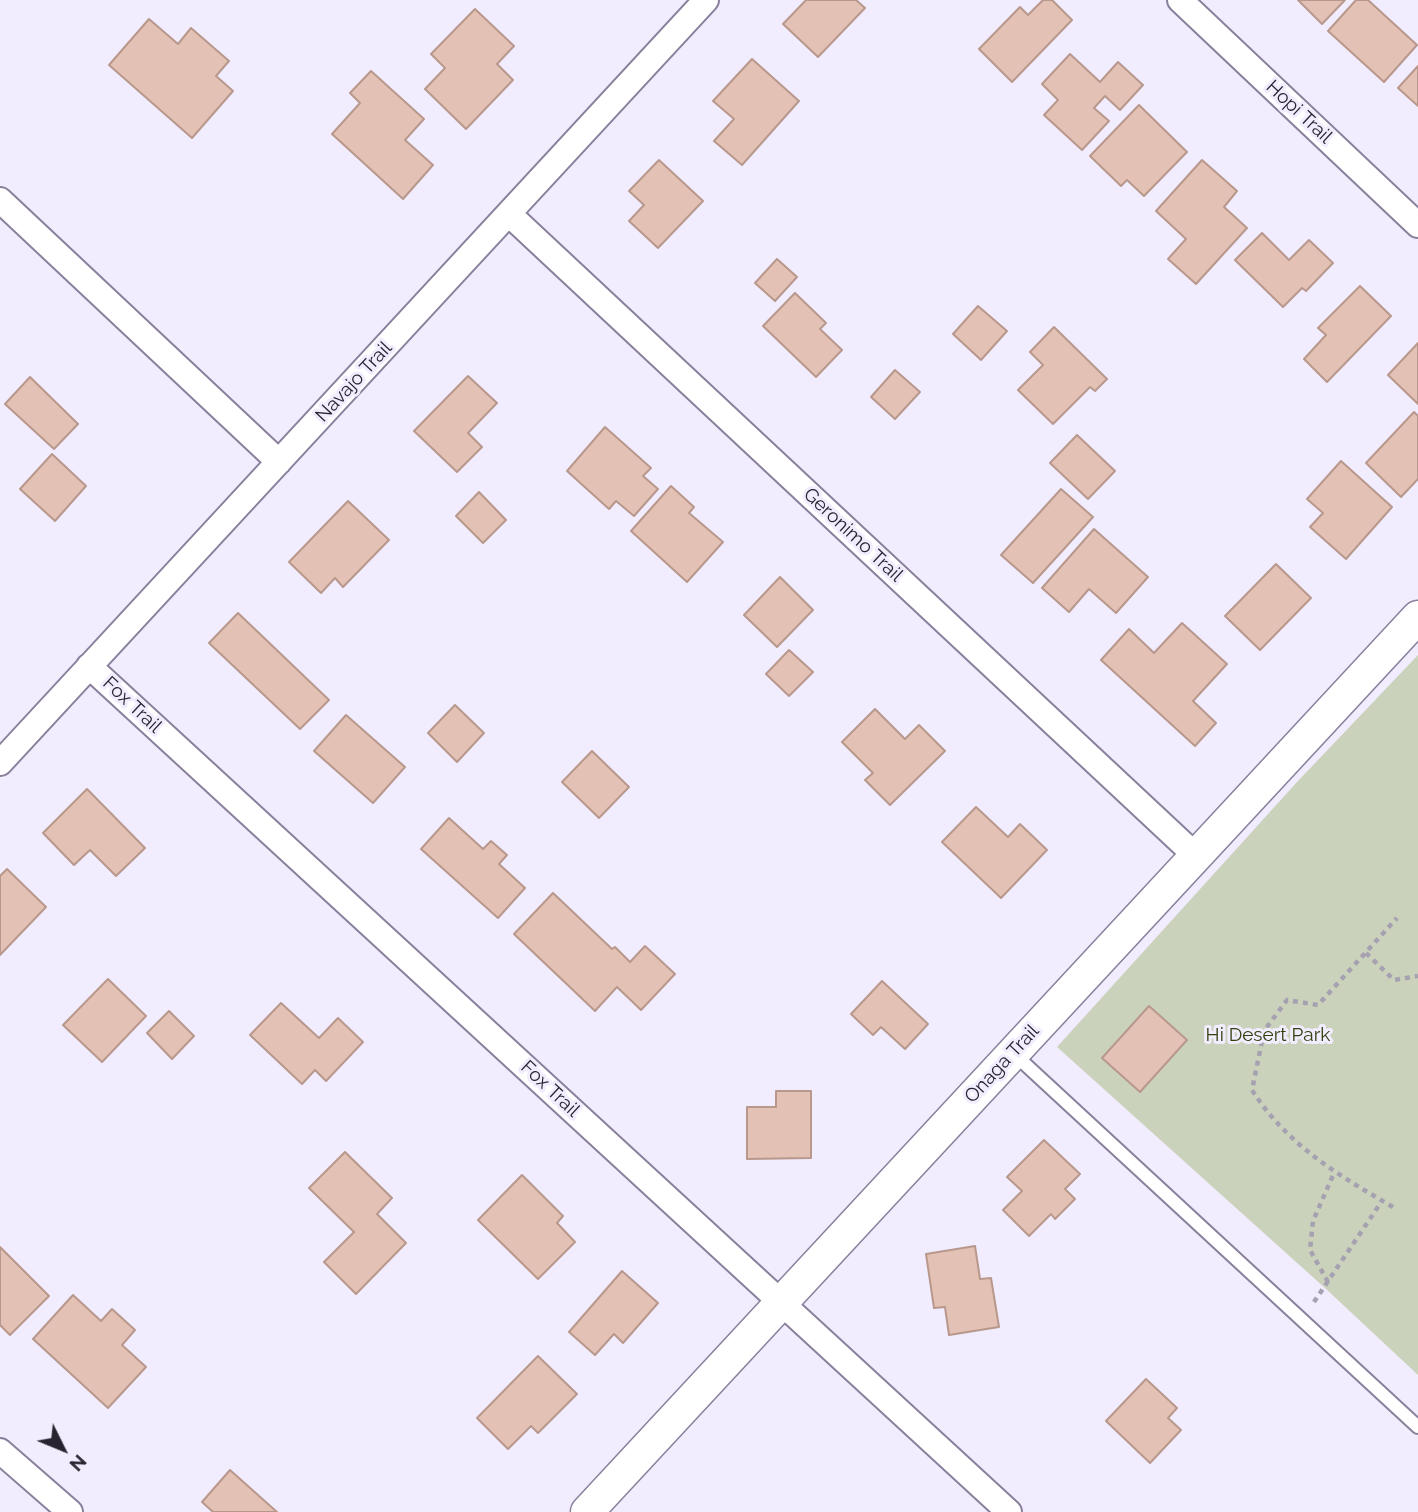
<!DOCTYPE html>
<style>
body{margin:0}
#map{position:relative;width:1418px;height:1512px;overflow:hidden;background:#f2ecff;font-family:Raleway,sans-serif}
canvas{display:block}
.north{position:absolute;left:28px;top:1414px;width:70px;height:70px;-webkit-text-stroke:5px #f2ecff;paint-order:stroke;rotate:133deg;font-size:19px;font-weight:700;line-height:28px;text-align:center;color:#28242f}
.north::after{content:'';display:block;margin:auto;width:24px;height:32px;background:#28242f;clip-path:polygon(50% 0,100% 100%,50% 72%,0 100%)}
</style>
<div id="map">
<canvas width="1418" height="1512"></canvas>
<div class="north">N</div>
</div>
<script>
const g = document.querySelector('canvas').getContext('2d');
g.lineJoin = 'round';
function paint(path, color) { g.fillStyle = color; g.fill(path, 'evenodd'); }
function strokePath(path, color, width, dash) { g.strokeStyle = color; g.lineWidth = width; g.lineCap = dash ? 'butt' : 'round'; g.setLineDash(dash || []); g.stroke(path); }
function drawText(font, color, halo, rows, align = 'center') {
  g.font = font + ' Raleway,sans-serif'; g.lineWidth = 6; g.setLineDash([]); g.textBaseline = 'middle'; g.strokeStyle = halo; g.fillStyle = color; for (const [text, x, y, turn = 0] of rows) {
    g.save(); g.translate(x, y); g.rotate((+turn || 0) * Math.PI / 180); g.textAlign = isNaN(turn) ? turn : align; if (halo) g.strokeText(text, 0, 0); g.fillText(text, 0, 0); g.restore();
  }
}
paint(new Path2D(`
 M1418 655V1375L1325 1288 1057 1047 1297 782Z`), '#cbd2bb');
const building = new Path2D(`
 M806 0H856L865 8 818 57 783 24Z
 M1043 0H1052L1072 20 1012 82 979 49 1020 7 1028 15Z
 M1298 0H1345L1322 24Z
 M1356 0H1368L1417 45 1384 82 1328 31Z
 M475 9 514 46 497 64 513 80 466 129 425 89 445 68 431 54Z
 M149 19 178 44 191 28 229 61 216 76 233 91 192 138 109 65Z
 M1070 54 1100 82 1118 62 1143 85 1120 110 1105 96 1094 108 1109 121 1082 150 1044 115 1058 100 1042 84Z
 M752 59 799 101 742 165 714 141 734 119 713 101Z
 M1418 66V106L1398 88Z
 M371 71 424 119 405 140 433 165 403 199 332 134 360 103 350 93Z
 M1139 105 1187 152 1144 196 1127 180 1121 186 1090 156Z
 M659 160 703 201 658 248 629 221 644 205 629 191Z
 M1202 160 1237 191 1224 207 1247 228 1196 284 1168 259 1186 239 1156 211Z
 M1262 233 1289 260 1309 240 1333 263 1306 291 1302 288 1283 307 1235 260Z
 M777 259 797 277 775 301 755 283Z
 M1360 286 1391 316 1327 382 1304 359 1326 335 1318 328Z
 M795 293 826 323 820 329 842 350 816 377 763 326Z
 M978 306 1007 331 981 360 953 334Z
 M1054 327 1107 379 1095 391 1090 387 1053 424 1018 390 1043 365 1030 352Z
 M1418 343V404L1388 375Z
 M895 370 920 392 895 419 871 397Z
 M468 376 497 403 468 433 482 447 457 472 414 431Z
 M30 377 78 424 54 449 5 404Z
 M1414 412 1418 416V479L1401 497 1366 463Z
 M605 427 651 468 643 476 658 489 634 516 616 501 609 509 567 471Z
 M1077 435 1115 471 1088 499 1050 463Z
 M52 454 86 486 55 521 20 489Z
 M1341 461 1392 507 1346 559 1310 527 1323 513 1307 499Z
 M671 486 694 507 689 513 723 542 687 582 631 531Z
 M1061 489 1093 517 1033 583 1001 555Z
 M479 492 506 520 483 543 456 516Z
 M348 501 389 540 343 587 335 578 321 593 289 562Z
 M1094 529 1148 577 1116 613 1089 589 1069 612 1042 588Z
 M1276 564 1311 598 1260 650 1225 616Z
 M780 577 813 610 777 647 744 615Z
 M238 613 329 700 300 729 209 643Z
 M1182 623 1227 664 1193 701 1216 723 1195 746 1101 660 1129 629 1154 653Z
 M789 650 813 672 789 696 766 674Z
 M455 705 484 733 457 762 428 733Z
 M875 709 905 739 919 725 945 751 890 805 865 780 873 773 842 742Z
 M346 715 405 767 373 803 314 751Z
 M592 751 629 787 599 818 562 782Z
 M87 789 145 848 116 876 90 850 74 865 43 833Z
 M976 807 1008 837 1020 824 1047 850 1001 898 942 842Z
 M449 818 483 849 491 841 507 855 499 864 525 888 498 918 421 849Z
 M7 869 46 907 0 955V876Z
 M553 893 612 949 615 947 630 962 645 946 675 974 641 1010 617 987 595 1011 514 934Z
 M108 979 146 1016 102 1062 63 1025Z
 M882 981 928 1024 905 1049 881 1027 873 1035 851 1014Z
 M281 1003 319 1038 338 1018 363 1042 326 1081 315 1070 302 1084 250 1035Z
 M1149 1006 1187 1040 1140 1092 1102 1058Z
 M169 1011 194 1036 172 1059 147 1033Z
 M776 1091H811V1158L747 1159V1107H776Z
 M1044 1140 1080 1174 1065 1189 1075 1199 1055 1219 1051 1214 1029 1236 1003 1210 1022 1191 1007 1177Z
 M345 1152 392 1198 377 1214 406 1243 356 1294 324 1262 354 1232 309 1188Z
 M522 1175 563 1216 557 1223 575 1242 538 1279 478 1220Z
 M975 1246 980 1279 991 1278 999 1327 949 1335 945 1307 934 1308 926 1254Z
 M0 1247 49 1296 10 1335 0 1325Z
 M622 1271 658 1303 623 1343 614 1334 595 1355 569 1332Z
 M73 1295 101 1321 112 1309 135 1330 122 1345 146 1367 108 1408 33 1339Z
 M538 1356 577 1394 538 1433 531 1426 508 1449 477 1418Z
 M1146 1379 1177 1408 1168 1418 1181 1430 1150 1463 1106 1421Z
 M230 1470 277 1512H213L202 1502Z`);
paint(building, '#e3c2b5');
strokePath(building, '#b8988c', 2);
const service = new Path2D(`
 M1013 1053 1418 1427`);
const minor = new Path2D(`
 M1180 0 1418 225
 M0 200 279 462
 M510 215 1196 856
 M89 666 1009 1512
 M0 763 706 0
 M0 1451 70 1512`);
const tertiary = new Path2D(`
 M587 1512 1418 617`);
strokePath(service, '#8a809c', 16);
strokePath(minor, '#8a809c', 28);
strokePath(tertiary, '#8a809c', 35);
strokePath(new Path2D(`
 M1366 953 1394 980 1418 976
 M1393 1207C1338 1175 1287 1145 1252 1090L1264 1031 1287 1000 1318 1005 1397 918
 M1328 1282 1310 1250 1313 1221 1334 1173
 M1314 1302 1382 1201`), '#a6a1b1', 4.5, [5, 5]);
strokePath(service, '#fff', 12);
strokePath(minor, '#fff', 24);
strokePath(tertiary, '#fff', 32);
drawText('19px', '#28242f', '#f2ecff', [
 ["Hopi Trail",1299,112,43],
 ["Navajo Trail",354,382,-47],
 ["Geronimo Trail",853,535,43],
 ["Fox Trail",132,705,43],
 ["Onaga Trail",1002,1064,-47],
 ["Fox Trail",550,1089,43]
]);
drawText('19px', '#333f0c', '#f2ecff', [
 ["Hi Desert Park",1268,1035]
]);
</script>
